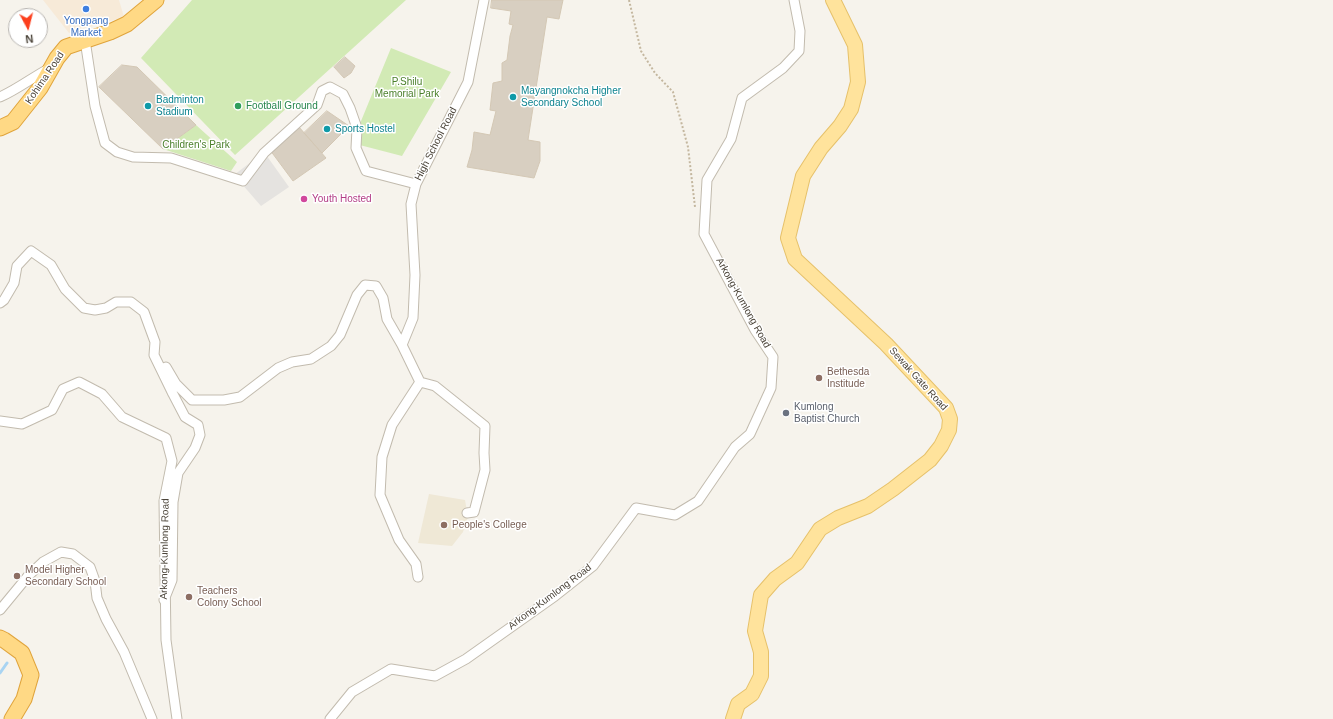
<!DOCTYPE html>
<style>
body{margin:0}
#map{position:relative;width:1333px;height:719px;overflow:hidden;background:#f6f3ec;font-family:Arial,sans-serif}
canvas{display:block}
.north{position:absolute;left:8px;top:8px;width:40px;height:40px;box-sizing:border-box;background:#fff;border:1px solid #b7b4b0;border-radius:50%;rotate:173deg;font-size:11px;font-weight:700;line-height:16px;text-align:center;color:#4b4439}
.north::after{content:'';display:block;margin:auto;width:14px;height:18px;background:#fc3f1d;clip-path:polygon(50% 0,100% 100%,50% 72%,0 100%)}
</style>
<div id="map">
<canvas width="1333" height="719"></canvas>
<div class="north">N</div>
</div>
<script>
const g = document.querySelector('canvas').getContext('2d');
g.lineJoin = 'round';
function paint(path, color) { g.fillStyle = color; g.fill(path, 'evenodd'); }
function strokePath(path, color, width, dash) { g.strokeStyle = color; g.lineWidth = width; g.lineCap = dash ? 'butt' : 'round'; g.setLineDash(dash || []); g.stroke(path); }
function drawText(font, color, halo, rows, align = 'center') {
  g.font = font + ' Arial,sans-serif'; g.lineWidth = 3; g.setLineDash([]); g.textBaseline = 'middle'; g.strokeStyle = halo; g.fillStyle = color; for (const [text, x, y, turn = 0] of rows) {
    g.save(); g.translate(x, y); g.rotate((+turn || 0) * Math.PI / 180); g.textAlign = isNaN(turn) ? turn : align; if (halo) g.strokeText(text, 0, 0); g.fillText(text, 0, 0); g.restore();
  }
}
paint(new Path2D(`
 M43 0H119L124 17 69 33Z`), '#f7ead8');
paint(new Path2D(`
 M429 494 465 500 468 517 463 532 452 546 418 543Z`), '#efe8d6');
paint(new Path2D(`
 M192 0H406L235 155 141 58Z
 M391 48 451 72 402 156 352 143Z
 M196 125 237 162 231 171 163 149Z`), '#d2eab5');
paint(new Path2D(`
 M264 152 289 187 261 206 234 175Z`), '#e5e3e0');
strokePath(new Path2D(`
 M0 673 7 663`), '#a9d4f2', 3);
const building = new Path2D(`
 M492 0H563L559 19 547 17 528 140 540 142V161L534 178 467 167 472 150 474 132 490 135 496 111 490 110 493 83 502 81V63L507 60 510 36 513 25 509 24 511 11 491 8Z
 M345 57 355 66 351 73 344 78 334 67Z
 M122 65 137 67 196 125 163 149 99 87Z
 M327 111 349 126 322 153 304 133Z
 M299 127 326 158 293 181 270 150Z`);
paint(building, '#d8cfc1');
strokePath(building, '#d3c7b4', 1);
const minor = new Path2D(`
 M85 40 95 106 105 143 117 152 133 157 171 158 243 181 264 153 317 105 322 91 330 87 343 94 350 108 357 128 356 148 366 171 416 184
 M0 97C18 89 33 77 50 68
 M0 303 4 300 14 283 17 266 31 251 51 265 65 289 84 308 95 310 106 308 116 302H131L144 312 155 342 154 355 173 394 185 417 198 425 200 435 195 448 178 473 173 502 172 580 164 600
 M166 367 176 384 192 400H224L240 397 278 368 292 362 311 359 331 346 340 335 357 295 365 285 376 286 383 298 387 319 402 345
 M420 382 402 345 413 318 415 275 411 204 416 184 468 82 484 0
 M420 382 435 386 485 426 484 453 485 470 474 512 467 513
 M0 421 22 424 52 410 63 389 79 382 102 394 122 417 166 438 172 461 164 501 166 640 177 719
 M418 577 416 564 399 540 380 495 382 457 392 425 420 382
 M0 610 28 576 43 562 61 552 73 554 90 567 95 581 97 598 106 619 124 652 152 719
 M330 719 352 692 391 669 435 676 466 659 555 596 593 566 636 508 675 515 698 501 735 447 750 434 771 388 773 357 755 330 704 234 707 180 731 139 742 98 783 68 799 51 800 31 794 0`);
const primary = new Path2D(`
 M733 719 738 704 752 694 761 676V652L755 631 761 595 775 579 797 563 820 529 838 518 868 506 893 489 930 460 941 446 949 430 950 419 946 408 886 344 795 259 788 238 803 176 821 148 840 126 851 109 858 82 855 45 833 0`);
const trunk = new Path2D(`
 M0 128 13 122 40 88 57 58 66 47 110 32 127 24 156 0
 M0 638 4 640 22 653 31 675 24 699 12 719`);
strokePath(minor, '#c2bbae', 11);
strokePath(primary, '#e6c16a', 16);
strokePath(trunk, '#e0a43c', 17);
strokePath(new Path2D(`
 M629 0 641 51 655 73 673 92 688 147 695 207`), '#c4b79f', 2, [2, 2]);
strokePath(minor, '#fff', 9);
strokePath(primary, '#ffe39c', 14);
strokePath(trunk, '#ffd985', 15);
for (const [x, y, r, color] of [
 [86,9,4,"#3f7fe0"],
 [513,97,4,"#0f9aa8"],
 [148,106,4,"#0f9aa8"],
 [238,106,4,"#2e9e5b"],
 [327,129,4,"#0f9aa8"],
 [304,199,4,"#d1479c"],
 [819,378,4,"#8d6e63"],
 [786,413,4,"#6b7280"],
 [444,525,4,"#8d6e63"],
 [17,576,4,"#8d6e63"],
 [189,597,4,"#8d6e63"]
]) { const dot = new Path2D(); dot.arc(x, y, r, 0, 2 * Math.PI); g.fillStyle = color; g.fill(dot); strokePath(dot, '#fff', 1.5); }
drawText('10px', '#366cbe', '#fff', [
 ["Yongpang",86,21],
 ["Market",86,33]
]);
drawText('10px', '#4b4439', '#fff', [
 ["Kohima Road",45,78,-56],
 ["High School Road",436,144,-63],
 ["Arkong-Kumlong Road",743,303,61],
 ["Sewak Gate Road",918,379,48],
 ["Arkong-Kumlong Road",165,549,-89],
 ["Arkong-Kumlong Road",550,597,-37]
]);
drawText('10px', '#4a7f2a', '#fff', [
 ["P.Shilu",407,82],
 ["Memorial Park",407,94],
 ["Children's Park",196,145]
]);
drawText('10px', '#0d838f', '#fff', [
 ["Mayangnokcha Higher",521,91],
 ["Secondary School",521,103],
 ["Badminton",156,100],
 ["Stadium",156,112],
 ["Sports Hostel",335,129]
], 'left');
drawText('10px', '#27864d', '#fff', [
 ["Football Ground",246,106]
], 'left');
drawText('10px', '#b23c85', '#fff', [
 ["Youth Hosted",312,199]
], 'left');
drawText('10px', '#785e54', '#fff', [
 ["Bethesda",827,372],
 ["Institude",827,384],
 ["People's College",452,525],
 ["Model Higher",25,570],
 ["Secondary School",25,582],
 ["Teachers",197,591],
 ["Colony School",197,603]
], 'left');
drawText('10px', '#5b616d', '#fff', [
 ["Kumlong",794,407],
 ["Baptist Church",794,419]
], 'left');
</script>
